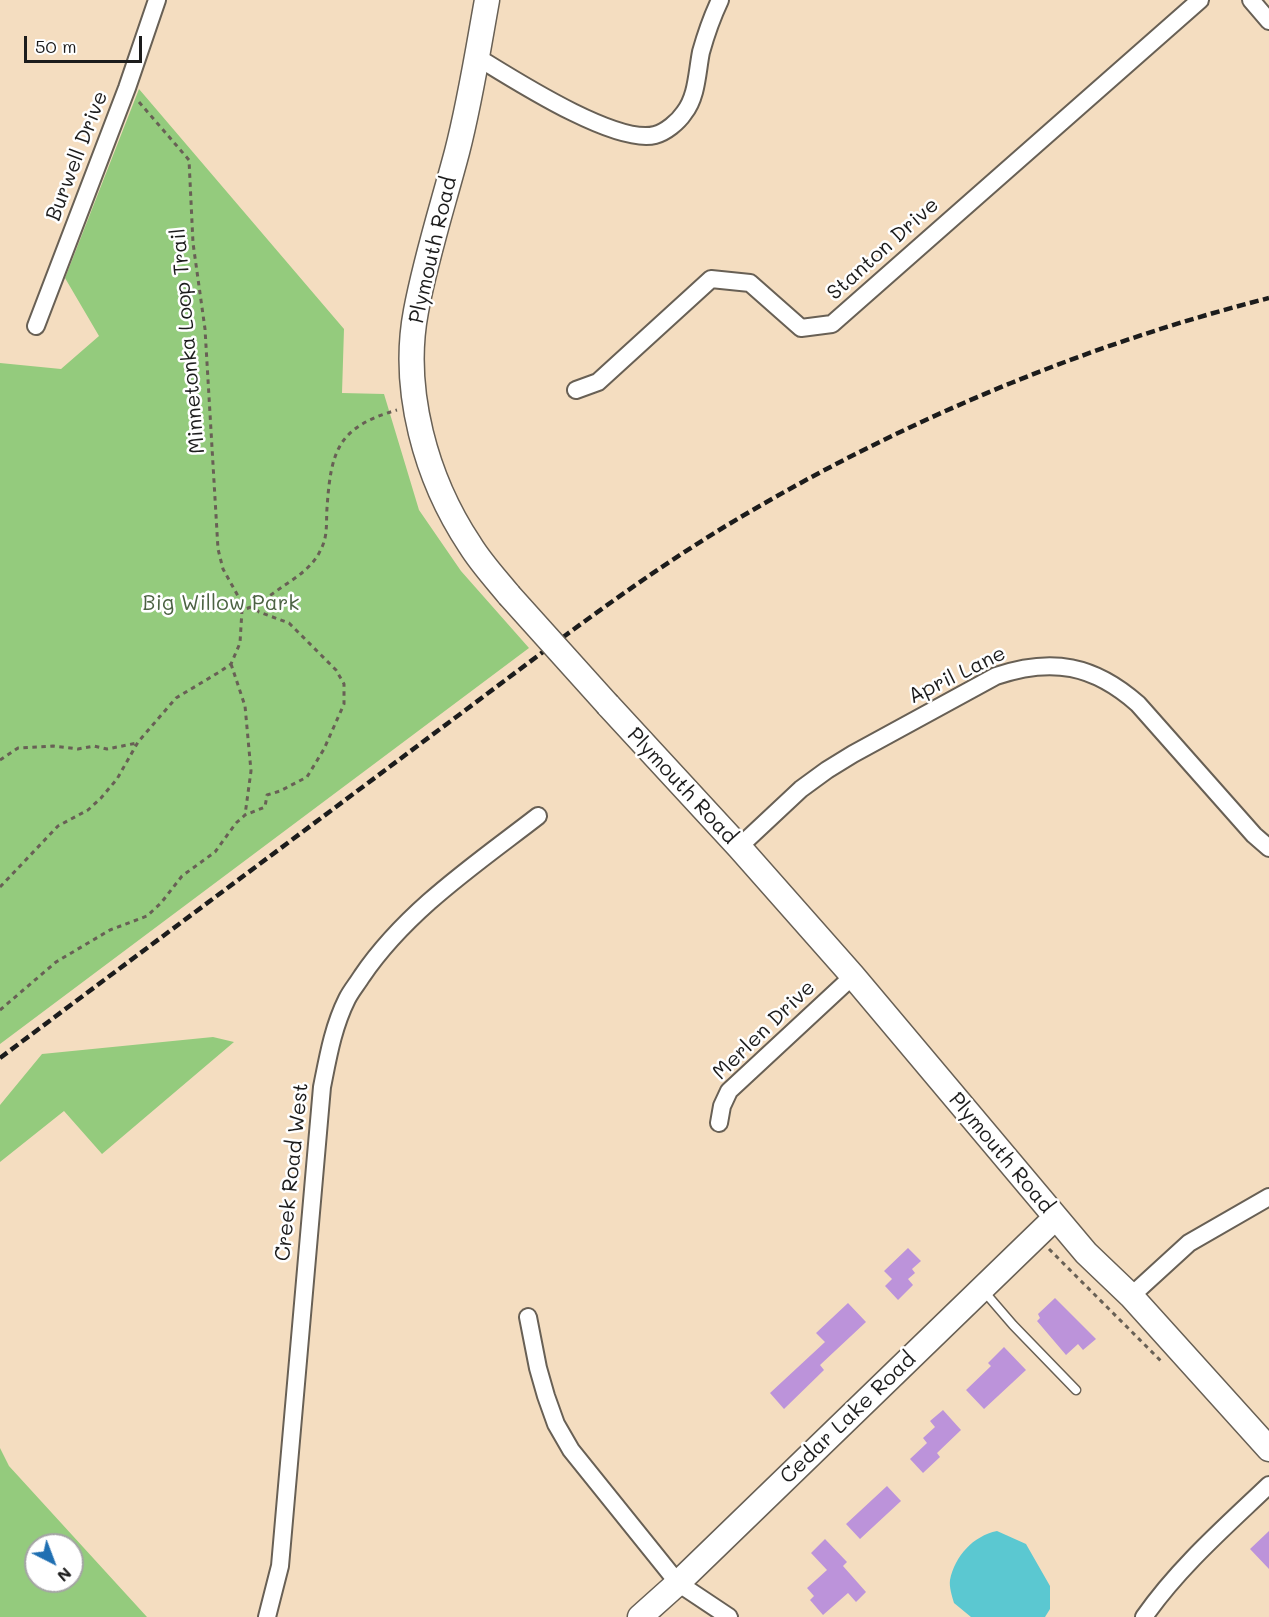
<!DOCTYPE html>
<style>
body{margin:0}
#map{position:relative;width:1269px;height:1617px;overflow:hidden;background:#f4ddc0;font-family:Mali,sans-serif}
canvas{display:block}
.north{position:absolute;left:24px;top:1533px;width:60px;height:60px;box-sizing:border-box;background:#fff;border:2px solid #a4a4a4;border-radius:50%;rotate:138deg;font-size:16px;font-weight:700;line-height:24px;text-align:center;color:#1c1c1c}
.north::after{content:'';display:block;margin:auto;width:21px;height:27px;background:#1f6fb2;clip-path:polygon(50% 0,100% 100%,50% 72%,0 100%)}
.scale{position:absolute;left:24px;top:36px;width:118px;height:27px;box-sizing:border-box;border:3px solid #1c1c1c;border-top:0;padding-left:8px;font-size:18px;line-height:21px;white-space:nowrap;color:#1c1c1c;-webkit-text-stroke:4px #fff;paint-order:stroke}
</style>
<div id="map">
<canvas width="1269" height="1617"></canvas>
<div class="north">N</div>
<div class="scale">50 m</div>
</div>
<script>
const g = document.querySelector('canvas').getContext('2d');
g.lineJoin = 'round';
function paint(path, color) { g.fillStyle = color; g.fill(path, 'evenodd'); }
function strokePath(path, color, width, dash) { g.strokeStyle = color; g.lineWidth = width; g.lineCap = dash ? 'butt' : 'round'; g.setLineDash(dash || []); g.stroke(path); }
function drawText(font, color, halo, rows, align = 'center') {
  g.font = font + ' Mali,sans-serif'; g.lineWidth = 5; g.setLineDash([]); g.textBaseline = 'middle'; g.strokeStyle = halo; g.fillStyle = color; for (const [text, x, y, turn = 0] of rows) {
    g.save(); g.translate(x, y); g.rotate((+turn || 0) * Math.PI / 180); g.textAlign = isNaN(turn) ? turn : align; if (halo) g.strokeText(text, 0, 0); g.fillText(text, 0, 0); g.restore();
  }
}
paint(new Path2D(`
 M139 89 344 329 342 393 384 394 419 510 461 571 529 648 0 1044V363L61 369 99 336 65 278Z
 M213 1037 234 1042 102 1154 64 1111 0 1162V1105L42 1054Z
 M0 1448 9 1466 147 1617H0ZM36 1545H72V1581H36Z`), '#94cb7d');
paint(new Path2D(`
 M997 1531 1026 1544 1050 1586V1609L1045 1617H971L954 1603C952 1596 949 1587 950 1580 955 1556 973 1536 997 1531Z`), '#5bc8d1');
paint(new Path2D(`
 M908 1248 921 1261 912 1269 915 1273 908 1279 913 1285 898 1300 885 1286 892 1279 884 1271Z
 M1055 1298 1096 1339 1083 1350 1078 1344 1066 1355 1037 1321 1040 1318 1038 1314Z
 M848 1303 866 1322 820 1365 824 1370 784 1409 770 1393 825 1342 816 1333Z
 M1004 1347 1026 1370 984 1409 966 1390 991 1366 988 1363Z
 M943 1410 961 1430 937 1453 940 1457 923 1473 910 1459 927 1443 923 1438 935 1427 930 1421Z
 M887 1486 901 1501 860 1539 846 1524Z
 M1269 1531V1569L1250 1549Z
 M825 1539 847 1562 843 1566 866 1592 856 1602 848 1593 823 1615 810 1600 814 1596 807 1588 827 1570 811 1553Z`), '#bc93da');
const lane = new Path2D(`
 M982 1289 1013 1325 1076 1390`);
const street = new Path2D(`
 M1251 0 1269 21
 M477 57C513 79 615 145 655 135 666 132 678 122 684 113 697 97 697 72 701 52 706 34 712 17 720 0
 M36 326 127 88 157 0
 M576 390 598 382 711 279 750 283 801 328 832 324 1200 0
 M739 847 801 789 827 770 853 754 996 676C1052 657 1094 665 1138 704L1254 835 1269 848
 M719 1123 722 1106 729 1091 853 976
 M1131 1296 1189 1243 1269 1197
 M528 1317 538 1368 546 1396 556 1424 571 1450 678 1583 729 1617
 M267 1617 280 1566 322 1087C328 1057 333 1027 347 999 351 991 357 984 362 976 407 910 476 864 538 816
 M1144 1617C1179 1567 1225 1527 1269 1485`);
const secondary = new Path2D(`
 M487 0C478 50 470 102 457 152 443 205 426 257 416 311 401 390 426 479 470 545 481 563 496 579 509 595
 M608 705 739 847 853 976 1086 1253 1131 1296 1269 1449
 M640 1617 678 1583 1055 1218`);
strokePath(lane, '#686055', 11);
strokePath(street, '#686055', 20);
strokePath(secondary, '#686055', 27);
strokePath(new Path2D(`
 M139 102 189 160 193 243 205 329 218 549 223 569 238 596 242 610
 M231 664 245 706 251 771 245 815
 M0 760 18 748 53 746 78 749 94 746 107 749 137 743
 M0 887 58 826 88 810 101 798 117 779 138 742 176 698 221 671 231 664 240 643 242 610C257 606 269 596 282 587 297 577 314 566 321 549 328 536 326 522 327 508 331 450 338 427 397 410
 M0 1010 56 962 110 930 147 916 161 903 182 876 215 852 236 823 245 815 265 807 267 795 280 791 307 777 324 749 344 704V684L336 670 289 623 259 612 254 607
 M1049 1249 1161 1361`), '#686055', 3, [4.5, 4.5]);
strokePath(lane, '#fff', 8);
strokePath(street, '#fff', 16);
strokePath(secondary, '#fff', 24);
strokePath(new Path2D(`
 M0 1058C144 950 288 843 432 735 536 658 639 576 751 511 912 417 1088 344 1269 298`), '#1c1c1c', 4.5, [9, 4.5]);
const secondaryBridge = new Path2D(`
 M509 595 608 705`);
strokePath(secondaryBridge, '#686055', 27, []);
strokePath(secondaryBridge, '#fff', 24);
drawText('21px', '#1c1c1c', '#fff', [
 ["Burwell Drive",77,156,-69],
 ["Stanton Drive",883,249,-42],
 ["Plymouth Road",433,250,-77],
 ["Minnetonka Loop Trail",188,341,-95],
 ["April Lane",957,675,-26],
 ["Plymouth Road",682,786,47],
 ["Merlen Drive",764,1030,-44],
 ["Plymouth Road",1001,1153,50],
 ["Creek Road West",292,1172,-84],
 ["Cedar Lake Road",848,1418,-44]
]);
drawText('21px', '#4c6243', '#fff', [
 ["Big Willow Park",221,604]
]);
</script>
